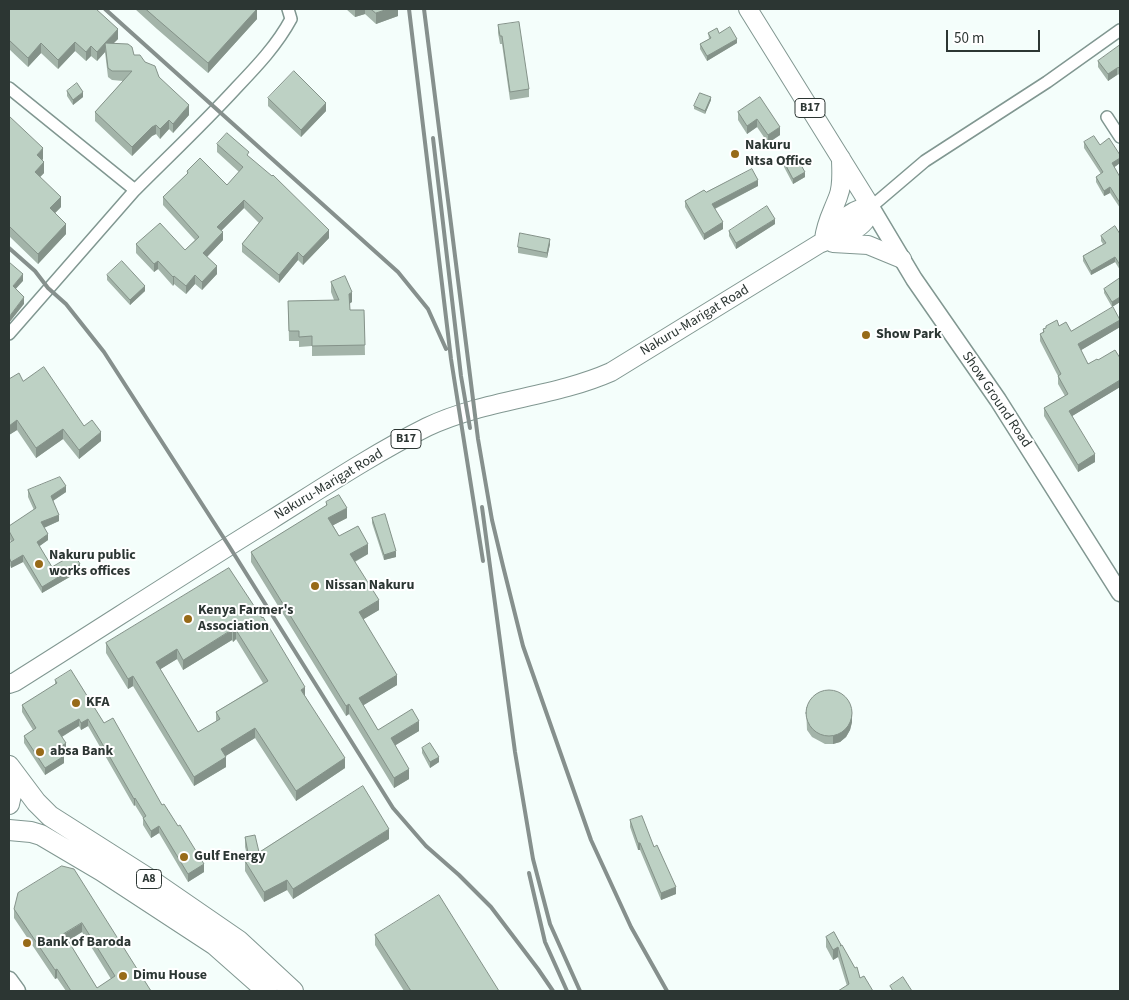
<!DOCTYPE html>
<style>
body{margin:0}
#map{position:relative;width:1129px;height:1000px;overflow:hidden;background:#f4fefb;font-family:"Source Sans 3",sans-serif}
canvas{display:block}
.frame{position:absolute;inset:0;border:10px solid #2c3633;pointer-events:none}
.scale{position:absolute;left:946px;top:30px;width:94px;height:22px;box-sizing:border-box;border:2px solid #2c3633;border-top:0;padding-left:6px;font-size:15px;line-height:18px;white-space:nowrap;color:#2c3633;-webkit-text-stroke:4px #fff;paint-order:stroke}
</style>
<div id="map">
<canvas width="1129" height="1000"></canvas>
<div class="frame"></div>
<div class="scale">50 m</div>
</div>
<script>
const g = document.querySelector('canvas').getContext('2d');
g.lineJoin = 'round';
function strokePath(path, color, width, dash) { g.strokeStyle = color; g.lineWidth = width; g.lineCap = dash ? 'butt' : 'round'; g.setLineDash(dash || []); g.stroke(path); }
function paint(path, color) { g.fillStyle = color; g.fill(path, 'evenodd'); }
function drawText(font, color, halo, rows, align = 'center') {
  g.font = font + ' "Source Sans 3",sans-serif'; g.lineWidth = 4; g.setLineDash([]); g.textBaseline = 'middle'; g.strokeStyle = halo; g.fillStyle = color; for (const [text, x, y, turn = 0] of rows) {
    g.save(); g.translate(x, y); g.rotate((+turn || 0) * Math.PI / 180); g.textAlign = isNaN(turn) ? turn : align; if (halo) g.strokeText(text, 0, 0); g.fillText(text, 0, 0); g.restore();
  }
}
const street = new Path2D(`
 M9 88 135 190C169 156 204 123 237 87 257 66 277 45 291 19L288 9
 M1107 117 1120 137
 M871 207 925 161 1047 82 1120 30
 M9 334 135 190`);
const secondary = new Path2D(`
 M871 207 914 279 998 400 1120 593
 M9 980 17 991`);
const primary = new Path2D(`
 M824 239C826 222 832 213 838 197 843 185 841 171 841 158
 M823 240C837 226 850 207 871 207
 M833 243 868 245 902 259
 M9 684 15 682C101 628 185 573 271 520 322 488 373 454 427 427 486 399 552 398 611 372L819 244C839 236 867 232 871 207L748 9`);
const highway = new Path2D(`
 M9 766 36 802 50 816 149 879 239 941 293 991
 M9 804C13 791 13 781 9 768
 M9 830 31 832 41 835 102 871 215 945 267 991`);
strokePath(street, '#819791', 14);
strokePath(secondary, '#819791', 19);
strokePath(primary, '#819791', 20);
strokePath(highway, '#819791', 22);
strokePath(street, '#fff', 11);
strokePath(secondary, '#fff', 16);
strokePath(primary, '#fff', 18);
strokePath(highway, '#fff', 20);
strokePath(new Path2D(`
 M105 9 398 272 428 309 446 349
 M409 9 451 359 483 561
 M424 9 478 439 492 520 503 566 523 646 591 840 631 927 667 991
 M433 138 461 376 470 428
 M9 248 35 271 48 288 66 304 104 352 229 546 393 808 426 846 459 875 491 907 538 969 553 991
 M482 507 515 752 533 859 550 924 580 991
 M529 873 545 942 567 991`), '#86908d', 4);
paint(new Path2D(`
 M9 9 118 39 113 43 145 62 159 77 189 115 173 133 169 129 160 139 156 134 152 136 132 156 95 121V112L123 81 112 80 108 77 105 52 97 61 91 56 86 61 75 51 58 69 41 53 28 67 9 49Z
 M135 9H257V19L208 73 157 29Z
 M346 9H398V16L376 24 365 14 355 17Z
 M498 25 529 89V97L510 100 502 44H500L498 33Z
 M708 33H719L737 43 707 61 700 49V44L709 39Z
 M1120 45V74L1117 75 1108 81 1098 67V61Z
 M67 91 83 97 73 105 67 96Z
 M760 97 780 135 768 143 757 127 747 134 738 120V112Z
 M268 98 326 111 301 137 268 106Z
 M711 100 705 114 694 109V106Z
 M9 116 43 159 42 160 44 173 40 177 61 207 55 213 66 234 38 264 9 236Z
 M1084 142 1100 145 1120 163 1114 167 1120 177V208L1110 193 1104 196 1096 182V177L1101 174 1084 148Z
 M217 144 249 157 329 238 303 265 298 260 279 283 242 252V244L259 223 244 208 221 231 223 240 207 257 217 274 202 290 195 284 186 294 174 284 173 286 158 269 154 272 136 253V244L185 250 195 240 163 205V197L187 174V171L227 185 239 172 217 152Z
 M784 162 805 177 793 184 784 167Z
 M758 186 715 209 723 229 704 240 685 207V201L706 192Z
 M775 224 736 249 729 236V231Z
 M1120 234V270L1115 262 1091 275 1083 261V256L1103 244 1101 241V236Z
 M550 244 547 258 518 253V247Z
 M107 275 145 291 130 305 107 280Z
 M1120 278V302L1112 307 1104 293V289Z
 M331 282 352 302 349 303 350 310H364L365 355 312 356V346L299 347V341H289L288 301 334 300 331 292Z
 M1120 319V327L1081 350 1088 364 1098 360 1120 358V387L1072 416 1095 462 1078 472 1044 416V408L1065 396 1058 384V376L1040 341V334L1043 332V329L1046 328V326H1059L1071 331Z
 M9 379 23 381 84 426 101 441 79 459 63 439 36 458 17 430 9 435Z
 M28 490 66 492 53 501 59 521 44 528 48 540 39 546 52 567 80 571 42 593 23 562 11 568 9 563V543L11 542 9 537V526L34 510 28 497Z
 M326 502 347 518 333 525 339 536 368 554 355 562 379 610 363 619 397 685 363 705 378 730 419 731 395 745 409 779 394 788 349 714 346 716 251 562V552L326 506Z
 M372 518 396 557 384 560 372 523Z
 M229 568 305 696 345 768 296 801 255 738 225 756 226 767 194 786 133 686 128 689 106 653V643ZM236 639 263 683 216 712V722L198 732 160 669 177 659 183 670 232 640 233 642Z
 M55 680 104 723 162 805 204 872 188 882 159 833 151 838 143 825V818L135 805 134 806 88 726 81 730 79 726 62 737 66 751 62 753 64 763 45 775 24 743V736L33 730 22 712V705L55 685Z
 M806 707 852 722 850 730 846 737 840 742 833 744H825L812 737 807 730Z
 M422 748 439 762 430 768 422 753Z
 M630 820 676 894 661 900 640 850H638L630 827Z
 M245 837 259 852 389 839 293 899 287 890 264 902 245 871V861L248 859 245 847Z
 M62 866 151 991H66L57 978 55 979 14 918V909ZM82 932 111 979 97 988 68 941Z
 M834 932 860 978 847 986 838 957 833 960 826 947V937Z
 M375 935 499 991H404L375 945Z`), '#a3b4a9');
paint(new Path2D(`
 M257 9V19L208 73V63Z
 M355 9H365V14L355 17Z
 M388 9H398V16L376 24V13Z
 M118 29V39L106 51 105 43Z
 M737 39V43L707 61V56Z
 M75 42V51L58 69V60Z
 M41 43V53L28 67V58Z
 M105 43V52L97 61V52Z
 M91 46V56L86 61V52Z
 M1117 68V75L1108 81V74Z
 M83 92V97L73 105V100Z
 M711 97V100L705 114V111Z
 M326 103V111L301 137V130Z
 M189 105V115L173 133V124Z
 M757 119V127L747 134V126Z
 M169 120V129L160 139V129Z
 M156 125V134L152 136 132 156V147L152 127Z
 M780 127V135L768 143V135Z
 M43 148V159L37 166V155Z
 M1120 158V163L1112 169V163Z
 M44 162V173L35 182V172Z
 M805 172V177L793 184V179Z
 M758 180V186L712 210V204Z
 M1110 187V193L1104 196V191Z
 M61 197V207L50 218V208Z
 M244 200V208L217 235V227Z
 M775 219V224L736 249V243Z
 M723 222V229L704 240V234Z
 M66 224V234L38 264V254Z
 M329 230V238L303 265V257Z
 M223 232V240L203 261V253Z
 M550 239V244L547 258V253Z
 M298 252V260L279 283V275Z
 M1115 257V262L1091 275V271Z
 M158 261V269L154 272V264Z
 M217 266V274L202 290V282Z
 M23 274V281L13 292V286Z
 M195 275V284L186 294V286Z
 M174 276V284L173 286V277Z
 M145 286V291L130 305V300Z
 M352 292V302L349 304V294Z
 M24 297V304L9 323V317Z
 M1120 297V302L1112 307V302Z
 M1120 320V327L1078 352V344Z
 M1120 380V387L1069 418V411Z
 M17 420V430L9 435V426Z
 M63 429V439L36 458V448Z
 M101 432V441L79 459V450Z
 M1095 454V462L1078 472V465Z
 M66 486V492L51 502V496Z
 M347 508V518L328 528V518Z
 M59 515V521L41 529V522Z
 M48 534V540L37 548V542Z
 M368 544V554L350 564V554Z
 M396 551V557L384 560V555Z
 M23 555V562L11 568V562Z
 M80 564V571L42 593V587Z
 M379 600V610L359 622V612Z
 M232 630V640L183 670V660Z
 M236 630V639L233 642V632Z
 M177 649V659L156 672V662Z
 M397 675V685L359 708V698Z
 M133 676V686L128 689V679Z
 M305 687V697L301 690Z
 M349 704V714L346 716V706Z
 M852 714V722L850 730 846 737 840 742 833 744V736Z
 M79 719V726L58 739V731Z
 M88 719V726L81 730V723Z
 M419 721V731L391 748V738Z
 M255 728V738L221 759V749Z
 M66 743V751L59 755V748Z
 M64 756V763L45 775V768Z
 M226 757V767L194 786V777Z
 M439 757V762L430 768V762Z
 M345 758V768L296 801V791Z
 M409 769V779L394 788V778Z
 M135 798V805L134 806V799Z
 M159 826V833L151 838V831Z
 M389 829V839L293 899V889Z
 M638 843H640V850H638Z
 M204 864V872L188 882V874Z
 M287 880V890L264 902V892Z
 M676 887V894L661 900V893Z
 M82 923V932L64 943V934Z
 M838 947V957L833 960V950Z
 M57 969V978L55 979V970Z`), '#849289');
const building = new Path2D(`
 M9 9H96L118 29 105 43 128 44 132 47 134 55H140L145 62 155 66 159 77 189 105 173 124 169 120 160 129 156 125 152 127 132 147 95 112 132 71H112L108 68 105 43 97 52 91 46 86 52 75 42 58 60 41 43 28 58 9 40Z
 M146 9H257L208 63 157 19Z
 M371 9H388L376 13Z
 M519 22 529 89 510 92 502 36H500L498 25Z
 M730 27 737 39 707 56 700 44 711 38 708 33 717 28 719 33Z
 M1120 45V67L1117 68 1108 74 1098 61Z
 M294 71 326 103 301 130 268 98Z
 M77 83 83 92 73 100 67 91Z
 M700 93 711 97 705 111 694 106Z
 M760 97 780 127 768 135 757 119 747 126 738 112Z
 M9 116 43 148 37 155 44 162 35 172 61 197 50 208 66 224 38 254 9 226Z
 M227 133 249 152 247 155 272 176 273 175 329 230 303 257 298 252 279 275 242 244 263 218 244 200 217 227 223 232 203 253 217 266 202 282 195 275 186 286 174 276 173 277 158 261 154 264 136 244 160 223 185 250 199 237 163 197 188 173 187 171 200 158 227 185 243 167 217 144Z
 M1094 136 1100 145 1109 138 1120 155V158L1112 163 1120 177V203L1110 187 1104 191 1096 177 1103 172 1084 142Z
 M795 155 805 172 793 179 784 162Z
 M752 169 758 180 712 204 723 222 704 234 685 201 704 190 706 192Z
 M767 206 775 219 736 243 729 231Z
 M1115 226 1120 234V265L1115 257 1091 271 1083 256 1106 243 1101 236Z
 M520 233 550 239 547 253 518 247Z
 M122 261 145 286 130 300 107 275Z
 M9 262 23 274 13 286 24 297 9 317Z
 M345 276 352 292 349 294 350 310H364L365 345 312 346V336L299 337V331H289L288 301 339 300 331 282Z
 M1120 278V297L1112 302 1104 289Z
 M1113 307 1120 320 1078 344 1088 364 1097 359 1098 360 1115 350 1120 358V380L1069 411 1095 454 1078 465 1044 408 1068 394 1058 376 1061 374 1040 334 1044 332 1043 329 1046 328V326L1057 320 1059 326 1066 322 1071 331Z
 M44 367 84 426 92 420 101 432 79 450 63 429 36 448 17 420 9 426V379L19 373 23 381Z
 M60 477 66 486 51 496 59 515 41 522 48 534 37 542 52 567 74 554 80 564 42 587 23 555 11 562 9 557V543L14 540 9 531V526L36 508 28 490Z
 M339 495 347 508 328 518 339 536 358 526 368 544 350 554 379 600 359 612 397 675 359 698 378 730 412 709 419 721 391 738 409 769 394 778 349 704 346 706 251 552 327 505 326 502Z
 M385 514 396 551 384 555 372 518Z
 M229 568 262 618 263 617 305 687 301 690 345 758 296 791 255 728 221 749 226 757 194 777 133 676 128 679 106 643ZM232 630 233 632 236 630 268 681 216 712 220 719 198 732 156 662 177 649 183 660Z
 M71 670 104 723 113 718 162 805 164 804 178 826 180 825 204 864 188 874 159 826 151 831 143 818 146 816 135 798 134 799 88 719 81 723 79 719 58 731 66 743 59 748 64 756 45 768 24 736 36 728 22 705 57 683 55 680Z
 M806 713a23 23 0 1 1 46 0a23 23 0 1 1-46 0Z
 M430 743 439 757 430 762 422 748Z
 M363 786 389 829 293 889 287 880 264 892 245 861 249 858 245 837 255 835 259 852Z
 M642 816 654 847 657 845 676 887 661 893 640 843H638L630 820Z
 M62 866 74 869 151 991H71L57 969 55 970 14 909 18 893ZM82 923 115 976 97 988 64 934Z
 M439 895 499 991H411L375 935Z
 M834 932 841 945 840 946 842 945 855 968 857 967 860 978 864 976 873 991H838L849 984 838 947 833 950 826 937Z
 M903 977 912 991H893L890 986Z`);
paint(building, '#bdd1c4');
strokePath(building, '#849289', 1);
for (const [x, y, r, color] of [
 [735,154,5,"#976a18"],
 [866,335,5,"#976a18"],
 [39,564,5,"#976a18"],
 [315,586,5,"#976a18"],
 [188,619,5,"#976a18"],
 [76,703,5,"#976a18"],
 [40,752,5,"#976a18"],
 [184,857,5,"#976a18"],
 [27,943,5,"#976a18"],
 [123,976,5,"#976a18"]
]) { const dot = new Path2D(); dot.arc(x, y, r, 0, 2 * Math.PI); g.fillStyle = color; g.fill(dot); strokePath(dot, '#fff', 2); }
for (const [x, y, w] of [
 [810,108,30],
 [406,439,30],
 [149,879,25]
]) { const box = new Path2D(); box.roundRect(x - w / 2, y - 9.5, w, 19, 4); g.fillStyle = '#fff'; g.fill(box); strokePath(box, '#2c3633', 1); }
drawText('bold 12px', '#2c3633', null, [
 ["B17",810,108],
 ["B17",406,439],
 ["A8",149,879]
]);
drawText('bold 14px', '#2c3633', '#fff', [
 ["Nakuru",745,146],
 ["Ntsa Office",745,162],
 ["Show Park",876,335],
 ["Nakuru public",49,556],
 ["works offices",49,572],
 ["Nissan Nakuru",325,586],
 ["Kenya Farmer's",198,611],
 ["Association",198,627],
 ["KFA",86,703],
 ["absa Bank",50,752],
 ["Gulf Energy",194,857],
 ["Bank of Baroda",37,943],
 ["Dimu House",133,976]
], 'left');
drawText('14px', '#2c3633', '#fff', [
 ["Nakuru-Marigat Road",695,321,-31],
 ["Show Ground Road",996,400,56],
 ["Nakuru-Marigat Road",329,485,-31]
]);
</script>
